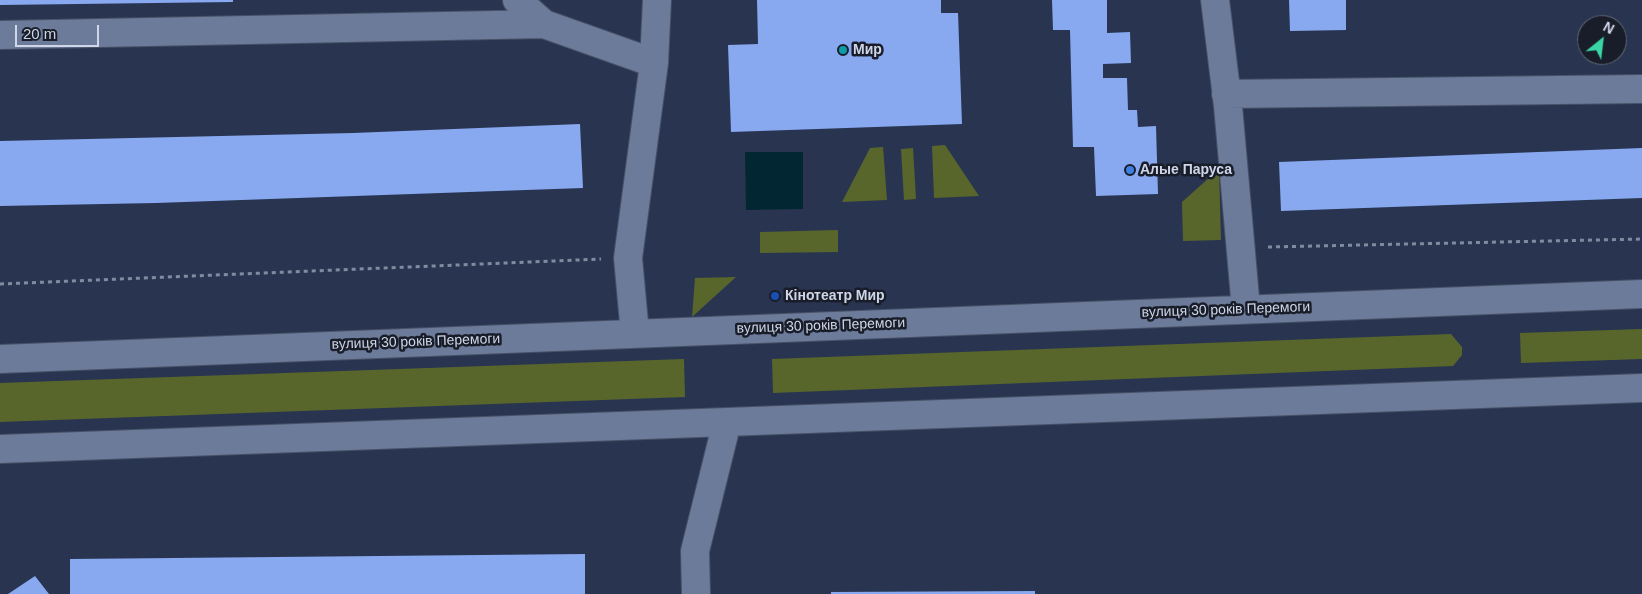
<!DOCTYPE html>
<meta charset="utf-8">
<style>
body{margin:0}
#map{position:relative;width:1642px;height:594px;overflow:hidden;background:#293550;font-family:Helvetica,sans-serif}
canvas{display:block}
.north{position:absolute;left:1577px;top:15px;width:50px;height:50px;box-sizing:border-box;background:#181d29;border:1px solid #616775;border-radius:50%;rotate:29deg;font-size:14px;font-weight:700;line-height:20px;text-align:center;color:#ced6e7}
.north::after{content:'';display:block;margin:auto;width:18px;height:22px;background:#3ad4a5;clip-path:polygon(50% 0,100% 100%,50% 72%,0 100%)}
.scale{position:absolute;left:15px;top:25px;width:84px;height:22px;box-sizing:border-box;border:2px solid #ced6e7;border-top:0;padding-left:6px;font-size:15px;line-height:18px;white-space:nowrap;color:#ced6e7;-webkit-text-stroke:4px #181d29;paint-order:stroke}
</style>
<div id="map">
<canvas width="1642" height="594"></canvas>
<div class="north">N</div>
<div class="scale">20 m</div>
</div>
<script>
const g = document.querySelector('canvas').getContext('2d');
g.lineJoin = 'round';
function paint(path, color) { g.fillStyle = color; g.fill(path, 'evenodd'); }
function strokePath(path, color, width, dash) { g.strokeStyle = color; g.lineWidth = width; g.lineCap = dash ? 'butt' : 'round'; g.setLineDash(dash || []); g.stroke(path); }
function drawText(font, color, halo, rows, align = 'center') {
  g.font = font + ' Helvetica,sans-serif'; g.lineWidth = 5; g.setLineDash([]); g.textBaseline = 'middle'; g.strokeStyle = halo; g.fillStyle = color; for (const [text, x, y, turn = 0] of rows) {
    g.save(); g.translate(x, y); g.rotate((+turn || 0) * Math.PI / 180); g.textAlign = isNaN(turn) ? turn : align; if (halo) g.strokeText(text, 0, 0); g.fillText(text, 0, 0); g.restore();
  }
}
paint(new Path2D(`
 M945 145 979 196 934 198 932 146Z
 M883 147 887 200 842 202 870 148Z
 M913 148 916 199 904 200 901 149Z
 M1219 169 1221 240 1183 241 1182 202Z
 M838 230V252L760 253V232Z
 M736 277 692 317 695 278Z
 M1642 329V359L1521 363 1520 333Z
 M1451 334 1462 347V355L1453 366 773 393 772 359Z
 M684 359 685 397 0 422V383Z`), '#59662b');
paint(new Path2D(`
 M745 152H803V209L746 210Z`), '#032732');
paint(new Path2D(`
 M0 0H233V2L0 5Z
 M757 0H941V13H958L962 124 731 132 728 45 758 44Z
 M1052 0H1107V33L1130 32 1131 63 1103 64V78H1127L1128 110H1137L1138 127 1156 126 1158 194 1096 196 1094 147H1073L1070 30H1053Z
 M1289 0H1346V30L1290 31Z
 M580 124 583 188 156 203 0 206V141L353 133Z
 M1642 148V198L1281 211 1279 162Z
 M585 554V594H70V559Z
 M35 576 49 594H8Z
 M1035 591V594H831V592Z`), '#88a8f0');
const minor = new Path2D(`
 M517 0 544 24 654 63 628 258 635 334
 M1215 0 1228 106 1246 309
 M0 35 544 24
 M654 63 657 0
 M1226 94 1642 89
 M0 359 1642 294
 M0 449 1642 388
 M696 594 695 551 727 422`);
strokePath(minor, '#475067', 30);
strokePath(new Path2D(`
 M1268 247 1642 239
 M0 284 601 259`), '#818ba0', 3, [4, 4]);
strokePath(minor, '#6c7b99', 28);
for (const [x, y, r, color] of [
 [843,50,5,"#0f9aa8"],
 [1130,170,5,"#3f7fe0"],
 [775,296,5,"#1a4fb4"]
]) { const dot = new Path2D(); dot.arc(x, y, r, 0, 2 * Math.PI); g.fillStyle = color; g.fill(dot); strokePath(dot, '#181d29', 2); }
drawText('bold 14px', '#ced6e7', '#181d29', [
 ["Мир",853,50],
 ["Алые Паруса",1140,170],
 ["Кінотеатр Мир",785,296]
], 'left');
drawText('14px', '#ced6e7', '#181d29', [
 ["вулиця 30 років Перемоги",1226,310,-2],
 ["вулиця 30 років Перемоги",821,326,-2],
 ["вулиця 30 років Перемоги",416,342,-2]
]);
</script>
